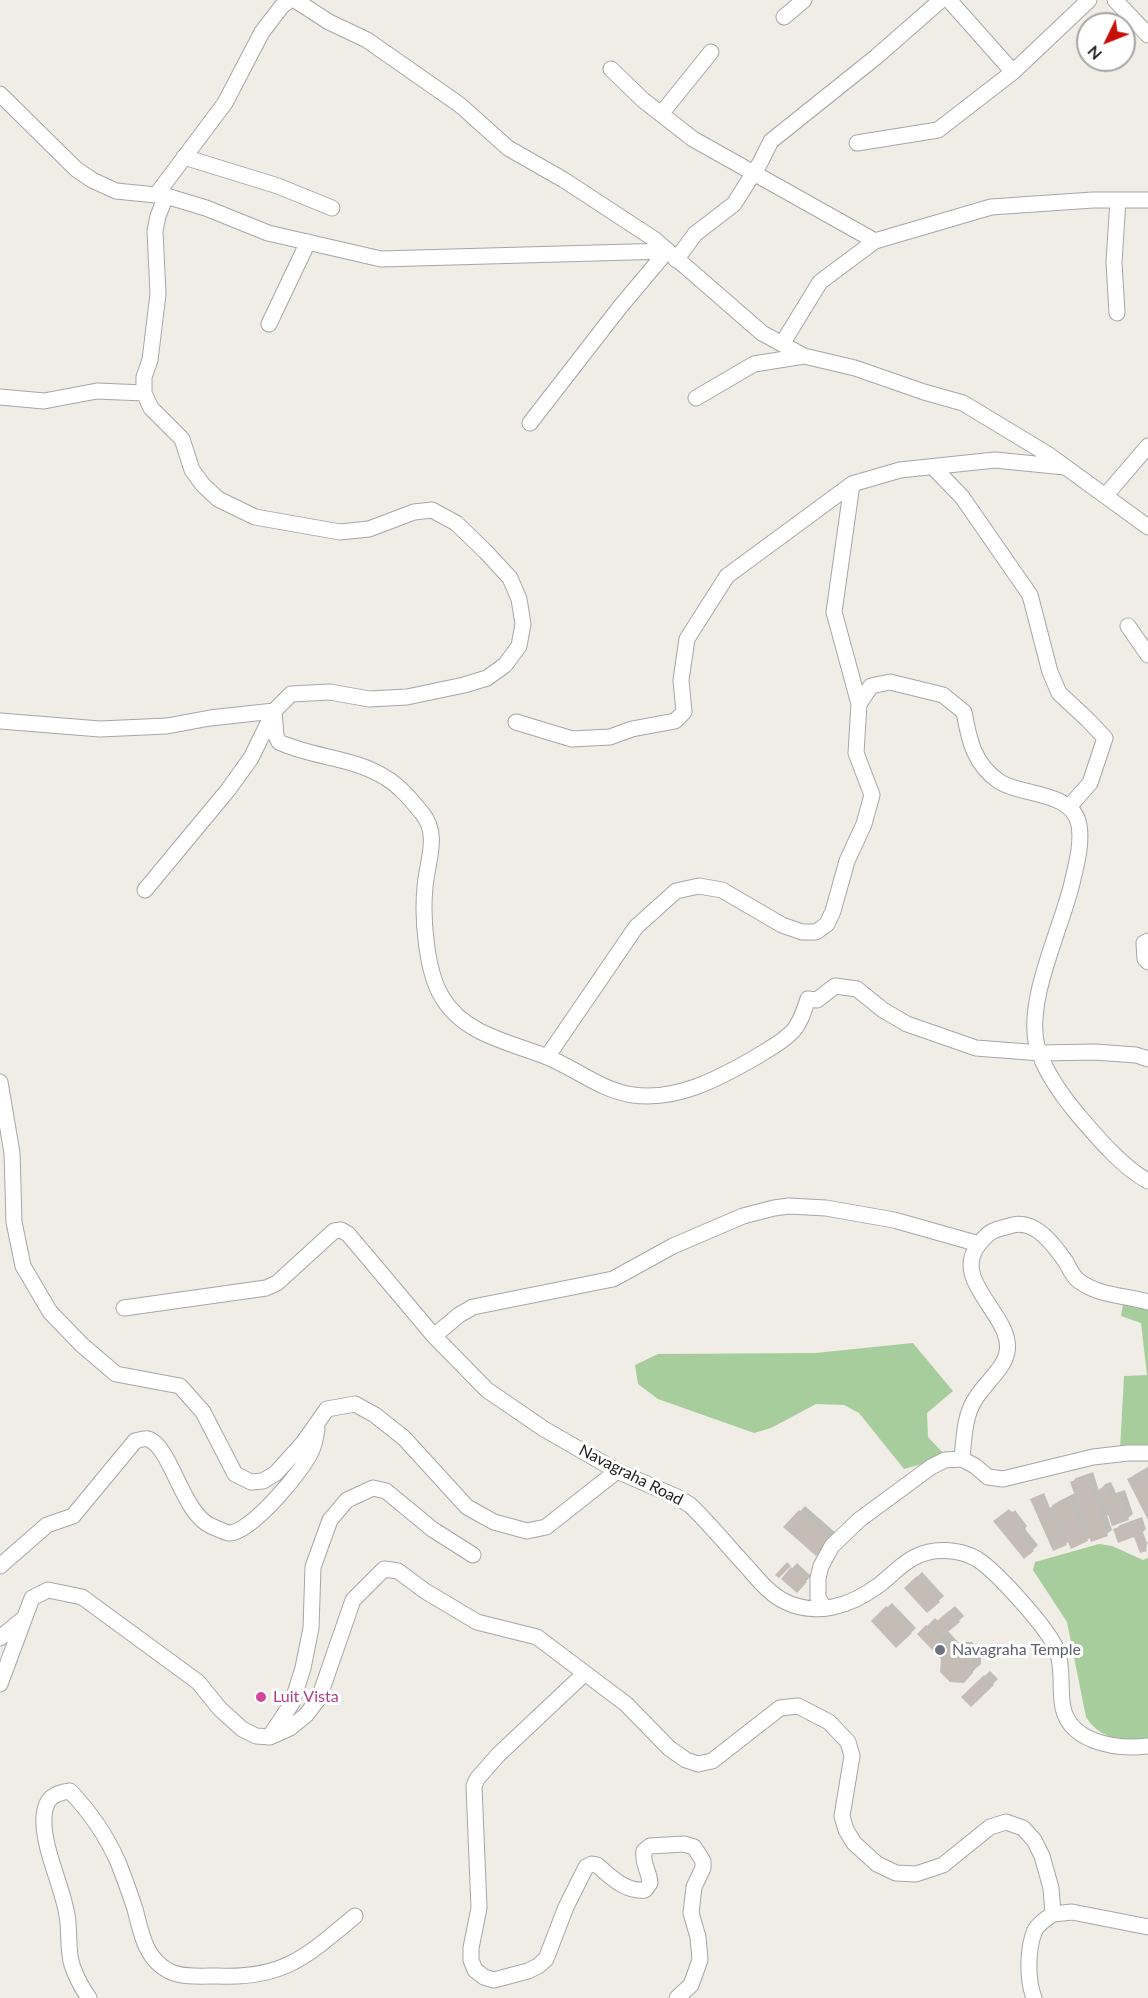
<!DOCTYPE html>
<style>
body{margin:0}
#map{position:relative;width:1148px;height:1998px;overflow:hidden;background:#efede6;font-family:Lato,sans-serif}
canvas{display:block}
.north{position:absolute;left:1076px;top:12px;width:60px;height:60px;box-sizing:border-box;background:#fff;border:2px solid #a5a5a5;border-radius:50%;rotate:227deg;font-size:16px;font-weight:700;line-height:24px;text-align:center;color:#1f1f1f}
.north::after{content:'';display:block;margin:auto;width:21px;height:27px;background:#c61007;clip-path:polygon(50% 0,100% 100%,50% 72%,0 100%)}
</style>
<div id="map">
<canvas width="1148" height="1998"></canvas>
<div class="north">N</div>
</div>
<script>
const g = document.querySelector('canvas').getContext('2d');
g.lineJoin = 'round';
function paint(path, color) { g.fillStyle = color; g.fill(path, 'evenodd'); }
function strokePath(path, color, width, dash) { g.strokeStyle = color; g.lineWidth = width; g.lineCap = dash ? 'butt' : 'round'; g.setLineDash(dash || []); g.stroke(path); }
function drawText(font, color, halo, rows, align = 'center') {
  g.font = font + ' Lato,sans-serif'; g.lineWidth = 6; g.setLineDash([]); g.textBaseline = 'middle'; g.strokeStyle = halo; g.fillStyle = color; for (const [text, x, y, turn = 0] of rows) {
    g.save(); g.translate(x, y); g.rotate((+turn || 0) * Math.PI / 180); g.textAlign = isNaN(turn) ? turn : align; if (halo) g.strokeText(text, 0, 0); g.fillText(text, 0, 0); g.restore();
  }
}
paint(new Path2D(`
 M1123 1304 1148 1308V1451L1120 1450 1124 1376 1147 1375 1141 1323 1121 1316Z
 M913 1343 953 1391 927 1413 928 1437 947 1457 904 1469 859 1413 844 1405 816 1404 771 1428 754 1433 658 1399 638 1384 635 1365 658 1354 815 1353Z
 M1099 1544 1112 1546 1143 1560 1148 1558V1742C1123 1742 1100 1739 1086 1717L1067 1622 1033 1570 1035 1562Z`), '#a8cd9c');
paint(new Path2D(`
 M1148 1467V1517L1129 1480 1134 1475Z
 M1093 1472 1099 1491 1105 1484 1111 1482 1116 1493 1125 1490 1133 1514 1128 1518 1107 1515 1112 1530 1107 1534 1091 1537 1087 1540 1069 1541 1066 1544 1034 1498 1044 1493 1050 1508 1059 1501 1075 1493 1071 1483 1076 1478Z
 M805 1506 836 1533 816 1554 785 1527Z
 M1009 1509 1012 1513 1015 1510 1027 1526 1025 1529 1038 1545 1033 1550 1000 1516Z
 M1142 1517 1146 1529 1143 1532 1147 1543 1148 1541 1146 1549 1135 1536 1115 1530 1120 1525Z
 M797 1563 811 1576 797 1591 783 1578Z
 M922 1572 944 1596 928 1611 906 1588Z
 M892 1603 916 1628 897 1646 873 1621Z
 M955 1606 964 1616 948 1631 958 1642H972L981 1651V1664L972 1672 942 1658 919 1634 935 1618 938 1621Z
 M990 1671 998 1679 971 1705 963 1697Z`), '#0003');
paint(new Path2D(`
 M1144 1471 1148 1479V1520L1127 1479Z
 M1088 1476 1108 1536 1091 1542 1070 1482Z
 M1107 1486 1111 1497 1120 1494 1129 1520 1112 1526 1099 1489Z
 M1042 1494 1049 1511 1051 1510 1067 1545 1053 1551 1030 1499Z
 M1069 1498 1088 1541 1071 1549 1052 1505Z
 M799 1510 832 1539 816 1556 783 1527Z
 M1012 1511 1026 1530 1020 1534 1034 1551 1024 1559 993 1521 1004 1513 1006 1516Z
 M1137 1521 1147 1551 1140 1553 1134 1537 1118 1543 1113 1529Z
 M787 1562 791 1566 779 1578 775 1575Z
 M791 1567 807 1582 797 1593 781 1579Z
 M917 1576 940 1602 927 1613 904 1588Z
 M886 1606 912 1633 896 1648 871 1621Z
 M950 1610 960 1622 943 1636 933 1624Z
 M926 1625 950 1649 964 1650 973 1659V1673L964 1683 950 1682 940 1672 941 1659 917 1634Z
 M984 1675 994 1685 971 1707 961 1697Z`), '#c4bcb5');
const minor = new Path2D(`
 M295 0 329 22 367 40 460 105 508 148 564 180 654 239 762 333 804 356 855 368 924 392 963 403 1049 455 1148 527
 M949 0 1013 72
 M1115 0 1148 35
 M784 17 804 0
 M611 69 643 100 693 139 875 241 991 207 1093 200H1148
 M0 94 76 169 92 180 116 191 166 196 206 208 268 233 381 259 667 251 620 307 530 423
 M661 114 711 52
 M857 143 938 130 1013 72 1089 0
 M184 157 278 186 332 208
 M156 195 225 103 262 32 282 6 290 0
 M166 196 158 216 155 231 158 294 150 360 144 377V393L151 408 182 439 192 470 203 485 218 499 255 517 340 532 369 529 414 512 432 510 456 523 485 551 510 578 519 599 523 624 519 646 505 665 487 678 464 685 407 697 369 699 330 692 291 694 274 711 276 736 279 742C313 758 354 757 386 778 400 786 412 801 422 813 440 835 427 861 425 887 422 917 426 971 442 997 463 1033 505 1041 542 1055 573 1066 599 1090 633 1095 677 1101 718 1079 756 1057 769 1049 783 1042 793 1031 801 1022 804 1010 808 999L817 1000 835 986 857 989 883 1010 907 1024 976 1048 1041 1053 1095 1052 1136 1055 1148 1059
 M676 260 695 234 734 204 760 163 771 141 876 57 941 0
 M1117 313 1114 262 1118 200
 M269 324 308 242
 M782 344 820 282 875 241
 M0 397 44 401 97 391 144 393
 M696 398 754 364 804 356
 M933 467 962 497 1030 595 1050 672 1059 693 1088 720 1105 738 1090 783 1069 807
 M852 484 834 612 859 704
 M1106 495 1148 446
 M1128 626 1148 655
 M0 721 100 729 167 726 210 718 274 711
 M516 722 572 739 610 737 632 729 675 721 684 712 681 680 687 639 727 576 852 484 900 470 995 460 1065 467
 M145 890 228 790 251 758 274 711
 M1148 941 1144 943 1145 959 1148 962
 M547 1057 636 927 676 891 699 886 722 890 782 925 802 932H816L827 924 833 911 847 861 864 824 872 795 856 753 859 704 871 686 890 682 943 695 964 712C969 740 974 765 1000 782 1022 796 1073 791 1079 825 1082 843 1077 862 1073 879 1063 926 1025 999 1037 1046 1044 1071 1063 1097 1079 1116 1097 1137 1123 1168 1148 1181
 M0 1082 12 1153 14 1222 23 1266 50 1312 82 1345 116 1374 180 1386 203 1412 235 1474 251 1482 263 1481 276 1473 303 1443 327 1409 355 1404 375 1415 404 1438 467 1507 494 1522 527 1531 546 1527 617 1471
 M124 1308 266 1288 277 1283 334 1231 341 1230 348 1234 434 1336 487 1390 544 1429 617 1471 677 1497 690 1505C711 1525 729 1548 749 1569 758 1580 769 1593 782 1600 815 1618 851 1606 879 1585 891 1576 902 1563 915 1557 933 1547 960 1549 977 1559 996 1571 1050 1630 1057 1651 1063 1667 1060 1684 1062 1701 1065 1742 1115 1750 1148 1746
 M434 1336 459 1315 473 1307 613 1279 673 1246 743 1216 774 1208 789 1206 826 1208 894 1220 979 1244
 M962 1459C964 1439 964 1415 976 1398 985 1383 1004 1369 1007 1352 1014 1316 949 1281 979 1244 991 1229 994 1230 1013 1225 1036 1220 1054 1245 1066 1262 1069 1268 1073 1277 1079 1281 1099 1296 1124 1295 1148 1302
 M0 1566 47 1525 73 1516 135 1441C139 1440 145 1438 148 1439 171 1446 182 1513 211 1526 216 1528 224 1532 229 1533 250 1534 307 1467 313 1447 315 1442 316 1435 317 1429
 M824 1607 818 1598V1578L821 1566 832 1546 859 1520 931 1467 945 1460 962 1459 975 1466 988 1477 1003 1479 1093 1457 1128 1453H1148
 M0 1638 23 1619
 M584 1674 498 1755 477 1779 474 1786 479 1908 471 1948V1960L475 1970 484 1977 494 1980 528 1971 538 1966 546 1959 566 1907 586 1867 592 1864 597 1865C611 1877 625 1892 645 1890L650 1883C649 1869 642 1866 644 1851L650 1846 684 1844 694 1847 703 1861V1868L694 1887 691 1913 698 1937 700 1960 691 1985 677 1998
 M0 1684 32 1598 48 1590 82 1597 198 1682 220 1709 242 1729 256 1736 270 1737 290 1728 306 1715 319 1698 353 1600 384 1569 398 1571 425 1591 477 1622 537 1637 626 1704 669 1748 686 1760 698 1764 712 1761 780 1708 798 1706 829 1722 848 1742 852 1756 842 1816 846 1830 854 1843 877 1864 896 1873 916 1874 943 1865 990 1827 1006 1822 1023 1828 1034 1840 1042 1856 1051 1888 1053 1914
 M270 1736 292 1703 303 1668 311 1628 313 1567 330 1520 347 1500 373 1488 386 1491 432 1529 473 1555
 M1053 1914 1072 1912 1148 1927
 M89 1998C82 1988 76 1977 72 1965 67 1949 70 1931 67 1915 62 1885 42 1846 44 1817 45 1799 53 1793 70 1791 90 1812 106 1835 118 1862 124 1877 130 1894 135 1909 141 1932 145 1959 169 1971 182 1978 204 1976 218 1976 284 1979 307 1956 355 1916
 M1034 1998C1027 1979 1027 1949 1035 1930 1039 1923 1047 1918 1053 1914`);
strokePath(minor, '#a6a6a6', 17);
strokePath(minor, '#fff', 15);
for (const [x, y, r, color] of [
 [940,1650,6,"#6b7280"],
 [261,1697,6,"#d1479c"]
]) { const dot = new Path2D(); dot.arc(x, y, r, 0, 2 * Math.PI); g.fillStyle = color; g.fill(dot); strokePath(dot, '#fff', 2); }
drawText('16px', '#1f1f1f', '#fff', [
 ["Navagraha Road",631,1475,27]
]);
drawText('16px', '#5b616d', '#fff', [
 ["Navagraha Temple",952,1650]
], 'left');
drawText('16px', '#b23c85', '#fff', [
 ["Luit Vista",273,1697]
], 'left');
</script>
